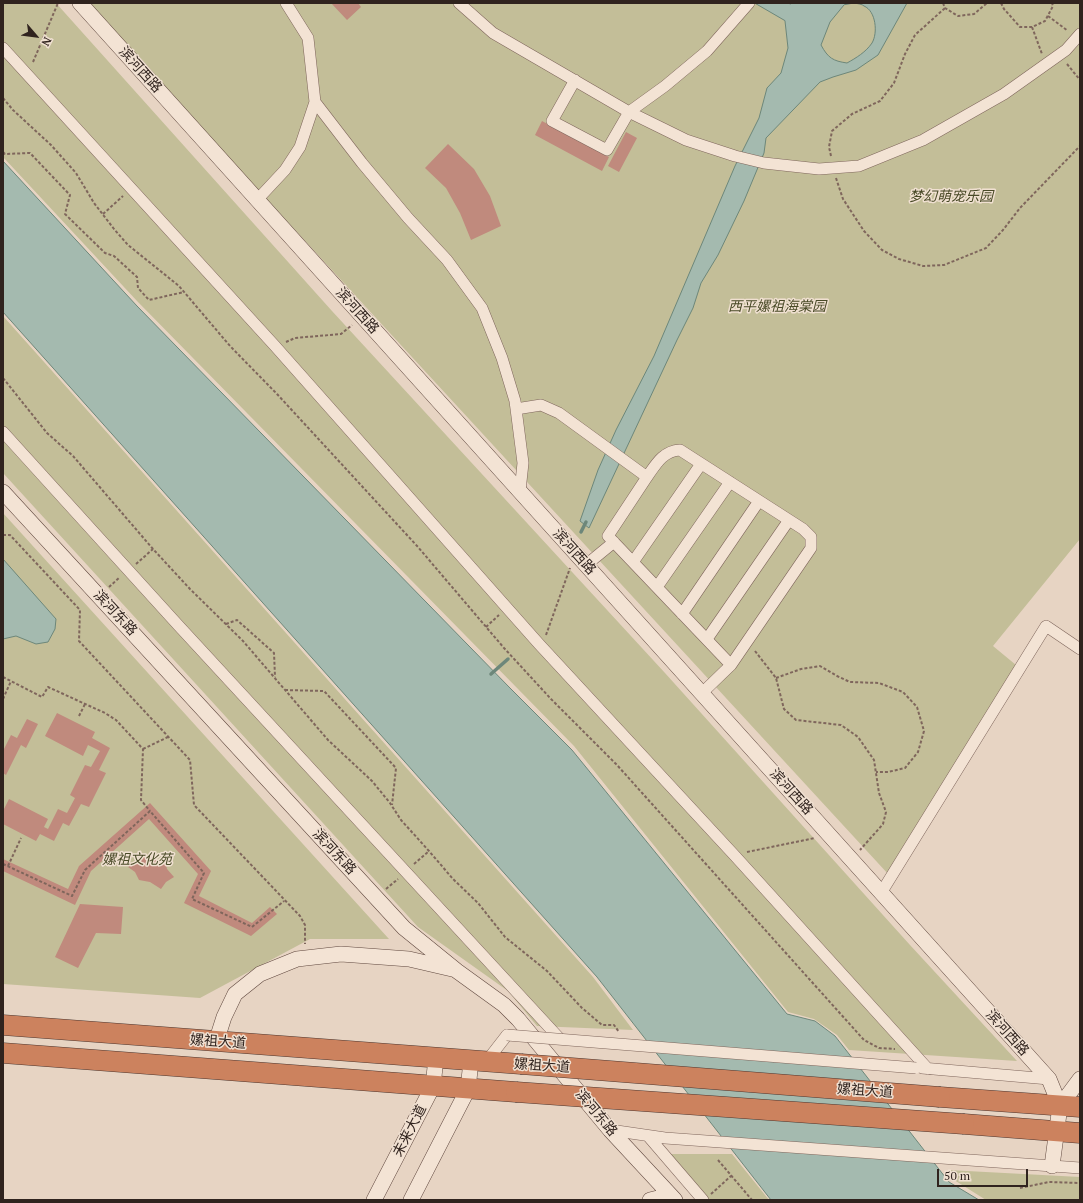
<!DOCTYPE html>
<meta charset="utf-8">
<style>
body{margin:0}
#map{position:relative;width:1083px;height:1203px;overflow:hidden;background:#e7d4c3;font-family:"PT Serif",serif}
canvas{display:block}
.frame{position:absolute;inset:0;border:4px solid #30231e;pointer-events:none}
.north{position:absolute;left:16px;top:16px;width:40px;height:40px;-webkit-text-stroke:3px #f0e0d1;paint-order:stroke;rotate:118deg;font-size:11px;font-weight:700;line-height:16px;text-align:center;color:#30231e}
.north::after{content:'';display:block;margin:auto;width:14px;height:18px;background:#30231e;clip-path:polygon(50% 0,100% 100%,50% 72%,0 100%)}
.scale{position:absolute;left:937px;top:1169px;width:91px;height:18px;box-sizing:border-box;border:2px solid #30231e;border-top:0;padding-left:5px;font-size:12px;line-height:14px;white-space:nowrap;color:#30231e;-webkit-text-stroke:3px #f0e0d1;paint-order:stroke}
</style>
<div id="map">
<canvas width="1083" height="1203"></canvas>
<div class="frame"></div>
<div class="north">N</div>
<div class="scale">50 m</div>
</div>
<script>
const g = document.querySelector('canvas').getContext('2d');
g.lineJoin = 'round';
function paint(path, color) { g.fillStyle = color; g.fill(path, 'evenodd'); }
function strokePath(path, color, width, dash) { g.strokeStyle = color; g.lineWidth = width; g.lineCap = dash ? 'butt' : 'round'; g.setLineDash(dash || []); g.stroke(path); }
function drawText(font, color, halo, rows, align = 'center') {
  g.font = font + ' "PT Serif","Noto Sans SC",serif'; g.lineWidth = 3; g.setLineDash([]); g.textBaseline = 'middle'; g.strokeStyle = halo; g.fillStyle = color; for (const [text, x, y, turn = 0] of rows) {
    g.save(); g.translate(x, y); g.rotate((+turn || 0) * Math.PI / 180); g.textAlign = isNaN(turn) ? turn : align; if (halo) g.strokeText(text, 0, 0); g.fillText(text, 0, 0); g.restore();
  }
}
paint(new Path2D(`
 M3 3H56L332 311 665 673 910 945 1017 1061 849 1050 837 1035 814 1019 788 1012 574 746 137 301 3 157Z
 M88 3H1080V539L993 646 1016 665 889 875 283 217Z
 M3 316 593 977 633 1030 537 1026 508 991 418 927 3 473Z
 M3 513 389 939H310L200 998 3 984Z
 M667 1154H732L769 1200H708Z
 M948 1170 1080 1177V1200H986L951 1178Z`), '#c3be98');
const water = new Path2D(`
 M755 3H787L791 4 792 3H907L878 55 856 70 833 77 820 82 766 138 764 153 744 201 718 255 701 283 693 308 677 340 589 528 580 521 598 470 616 430 654 356 735 166 759 118 767 88 781 73 788 48 785 21ZM855 3C858 4 862 4 864 6 876 11 878 33 872 43 866 52 856 58 847 63 833 61 828 58 821 45L830 22 844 5Z
 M3 161 137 306 510 688 572 750 787 1014 815 1021 835 1036 949 1182 979 1200H771L597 977 3 312Z
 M3 559 56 619 55 629 48 642 36 644 16 636 3 639Z`);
paint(water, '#a4baaf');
strokePath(water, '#6d877a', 1);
strokePath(new Path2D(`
 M581 532 586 522
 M491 674 508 659`), '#6d877a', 3.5);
paint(new Path2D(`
 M331 3H358L361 7 347 20Z
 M542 121 609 157 602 171 535 135Z
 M626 132 637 138 619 172 608 166Z
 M448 144 474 169 490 196 501 226 471 240 460 213 446 188 425 168Z
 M57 713 95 732 92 738 110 748 99 770 106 773 89 807 81 804 69 826 63 823 54 841 40 834 36 841 3 824V811L9 799 48 819 44 827 48 829 58 809 67 813 75 798 70 795 85 765 91 767 100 751 88 745 83 756 45 736Z
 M27 719 38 724 26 748 21 745 6 775 3 773V751L11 735 17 738Z
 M150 803 211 871 199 896 252 923 270 907 277 914 251 936 184 903 198 874 149 819 91 871 75 905 3 871V859L68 889 79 866Z
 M144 854 155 860H165L167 869 174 877 166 882 161 889 150 882 139 880 135 872 128 867 139 860Z
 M80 904 123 907 121 934 96 933 78 968 55 957Z`), '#c08a7d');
const street = new Path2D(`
 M459 3 493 33 629 112 686 140 735 156 764 163 819 169 859 166 923 140 1004 94 1066 50 1080 34
 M3 48 275 346 539 644 736 857 928 1069
 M575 80 552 121 607 150 629 112 665 86 707 51 749 3
 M315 102 362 163 408 218 447 260 482 308 502 358 515 401 523 463 520 491
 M257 200 285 170 300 147 315 102 308 38 286 3
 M516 409 541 405 559 413 647 477 608 536 731 665 811 548V537L803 529 680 450C663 451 656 464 647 477
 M3 432 178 625 560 1039
 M633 562 701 464
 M586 565 614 542
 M657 587 730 482
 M682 614 759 501
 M707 639 789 520
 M702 693 731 665
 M881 893 1046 626 1080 649
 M486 1062 507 1035
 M922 1068 1049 1079
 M610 1130 665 1138 1080 1168
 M648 1136 703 1200`);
const secondary = new Path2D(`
 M80 3 1049 1079 1060 1106
 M3 492 404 928 457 971 504 1005 518 1019 610 1130 675 1200
 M216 1042 224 1017 235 994 260 974 297 959 341 954 409 959 452 969
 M1052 1166 1060 1106 1080 1079
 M374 1200 433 1086 436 1058
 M411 1200 468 1089 471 1061
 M650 1200 670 1195`);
const highway = new Path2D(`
 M3 1025 521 1064
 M3 1053 516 1092
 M940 1097 1080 1107
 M964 1124 1080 1133`);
strokePath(street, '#7f665c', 12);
strokePath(secondary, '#60483f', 16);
strokePath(highway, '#4d3730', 21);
strokePath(new Path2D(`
 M943 3 945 8 958 16 974 14 987 3
 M1001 3 1004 9 1020 27H1032L1045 21 1053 6 1052 3
 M1048 16 1068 31
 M1032 27 1042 54
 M33 62 58 3
 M1067 64 1080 80
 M3 98 13 110 51 145 76 173 94 203 114 229 128 245 179 286 230 346 277 394 418 547 504 648 551 699 617 765 864 1040 879 1048 895 1049
 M3 152 5 154 30 153 70 195 65 214 105 253 114 256 137 277 138 288 149 300 184 292
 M831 156 829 147 832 131 852 114 880 101 894 83 905 54 915 35 945 8
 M836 178 843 199 864 231 882 250 899 259 923 266 944 265 986 248 1003 230 1020 208 1080 146
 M103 214 123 196
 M286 342 295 338 341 334 352 325
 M3 378 47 433 73 456 153 549 190 589 243 641 328 740 372 781 390 803 401 820 429 851 453 879 478 903 505 937 547 971 582 1008 602 1025H614L619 1032
 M3 535H10L80 610 79 641 190 760 194 805 300 916 305 925V944
 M136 564 153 549
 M109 587 120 577
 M226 624 237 620 274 653 275 677
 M486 627 499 615
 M546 635 570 568
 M755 651 776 678 784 709 796 720 841 725 858 737 874 760 879 793 886 812 883 824 860 850
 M3 677 42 697 48 687 105 713 116 720 143 749 141 800 150 811
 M776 678 801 669 820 666 837 676 850 682 879 683 903 692 917 707 924 731 918 752 905 768 888 772H876
 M285 690 324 691 396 768 392 805
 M3 699 11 681
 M79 716 85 704
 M143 749 168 737
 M747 852 815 838
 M3 864 72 896 85 870 150 811 204 873 192 899 252 927 284 901
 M414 864 429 851
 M8 866 21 838
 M386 889 398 879
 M718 1160 752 1200
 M1020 1188 1049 1182 1080 1183
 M711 1194 731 1176`), '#7f665c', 2, [3, 2]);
strokePath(street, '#f3e3d4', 11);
strokePath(secondary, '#f3e3d4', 15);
strokePath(highway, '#cc825e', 20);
const streetBridge = new Path2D(`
 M507 1035 916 1068`);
const highwayBridge = new Path2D(`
 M521 1064 940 1097
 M516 1092 964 1124`);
strokePath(streetBridge, '#7f665c', 12, []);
strokePath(highwayBridge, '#4d3730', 21, []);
strokePath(streetBridge, '#f3e3d4', 11);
strokePath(highwayBridge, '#cc825e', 20);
drawText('14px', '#30231e', '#f0e0d1', [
 ["滨河西路",140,70,48],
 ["滨河西路",357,311,48],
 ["滨河西路",574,552,48],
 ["滨河东路",115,613,47],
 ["滨河西路",791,792,48],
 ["滨河东路",334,852,47],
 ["滨河西路",1007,1033,48],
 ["嫘祖大道",218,1042,4],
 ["嫘祖大道",542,1066,4],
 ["嫘祖大道",865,1091,4],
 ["滨河东路",596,1113,50],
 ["未来大道",410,1131,-63]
]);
drawText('italic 14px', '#494a27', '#f0e0d1', [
 ["梦幻萌宠乐园",951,197],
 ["西平嫘祖海棠园",777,307],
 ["嫘祖文化苑",137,860]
]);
</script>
